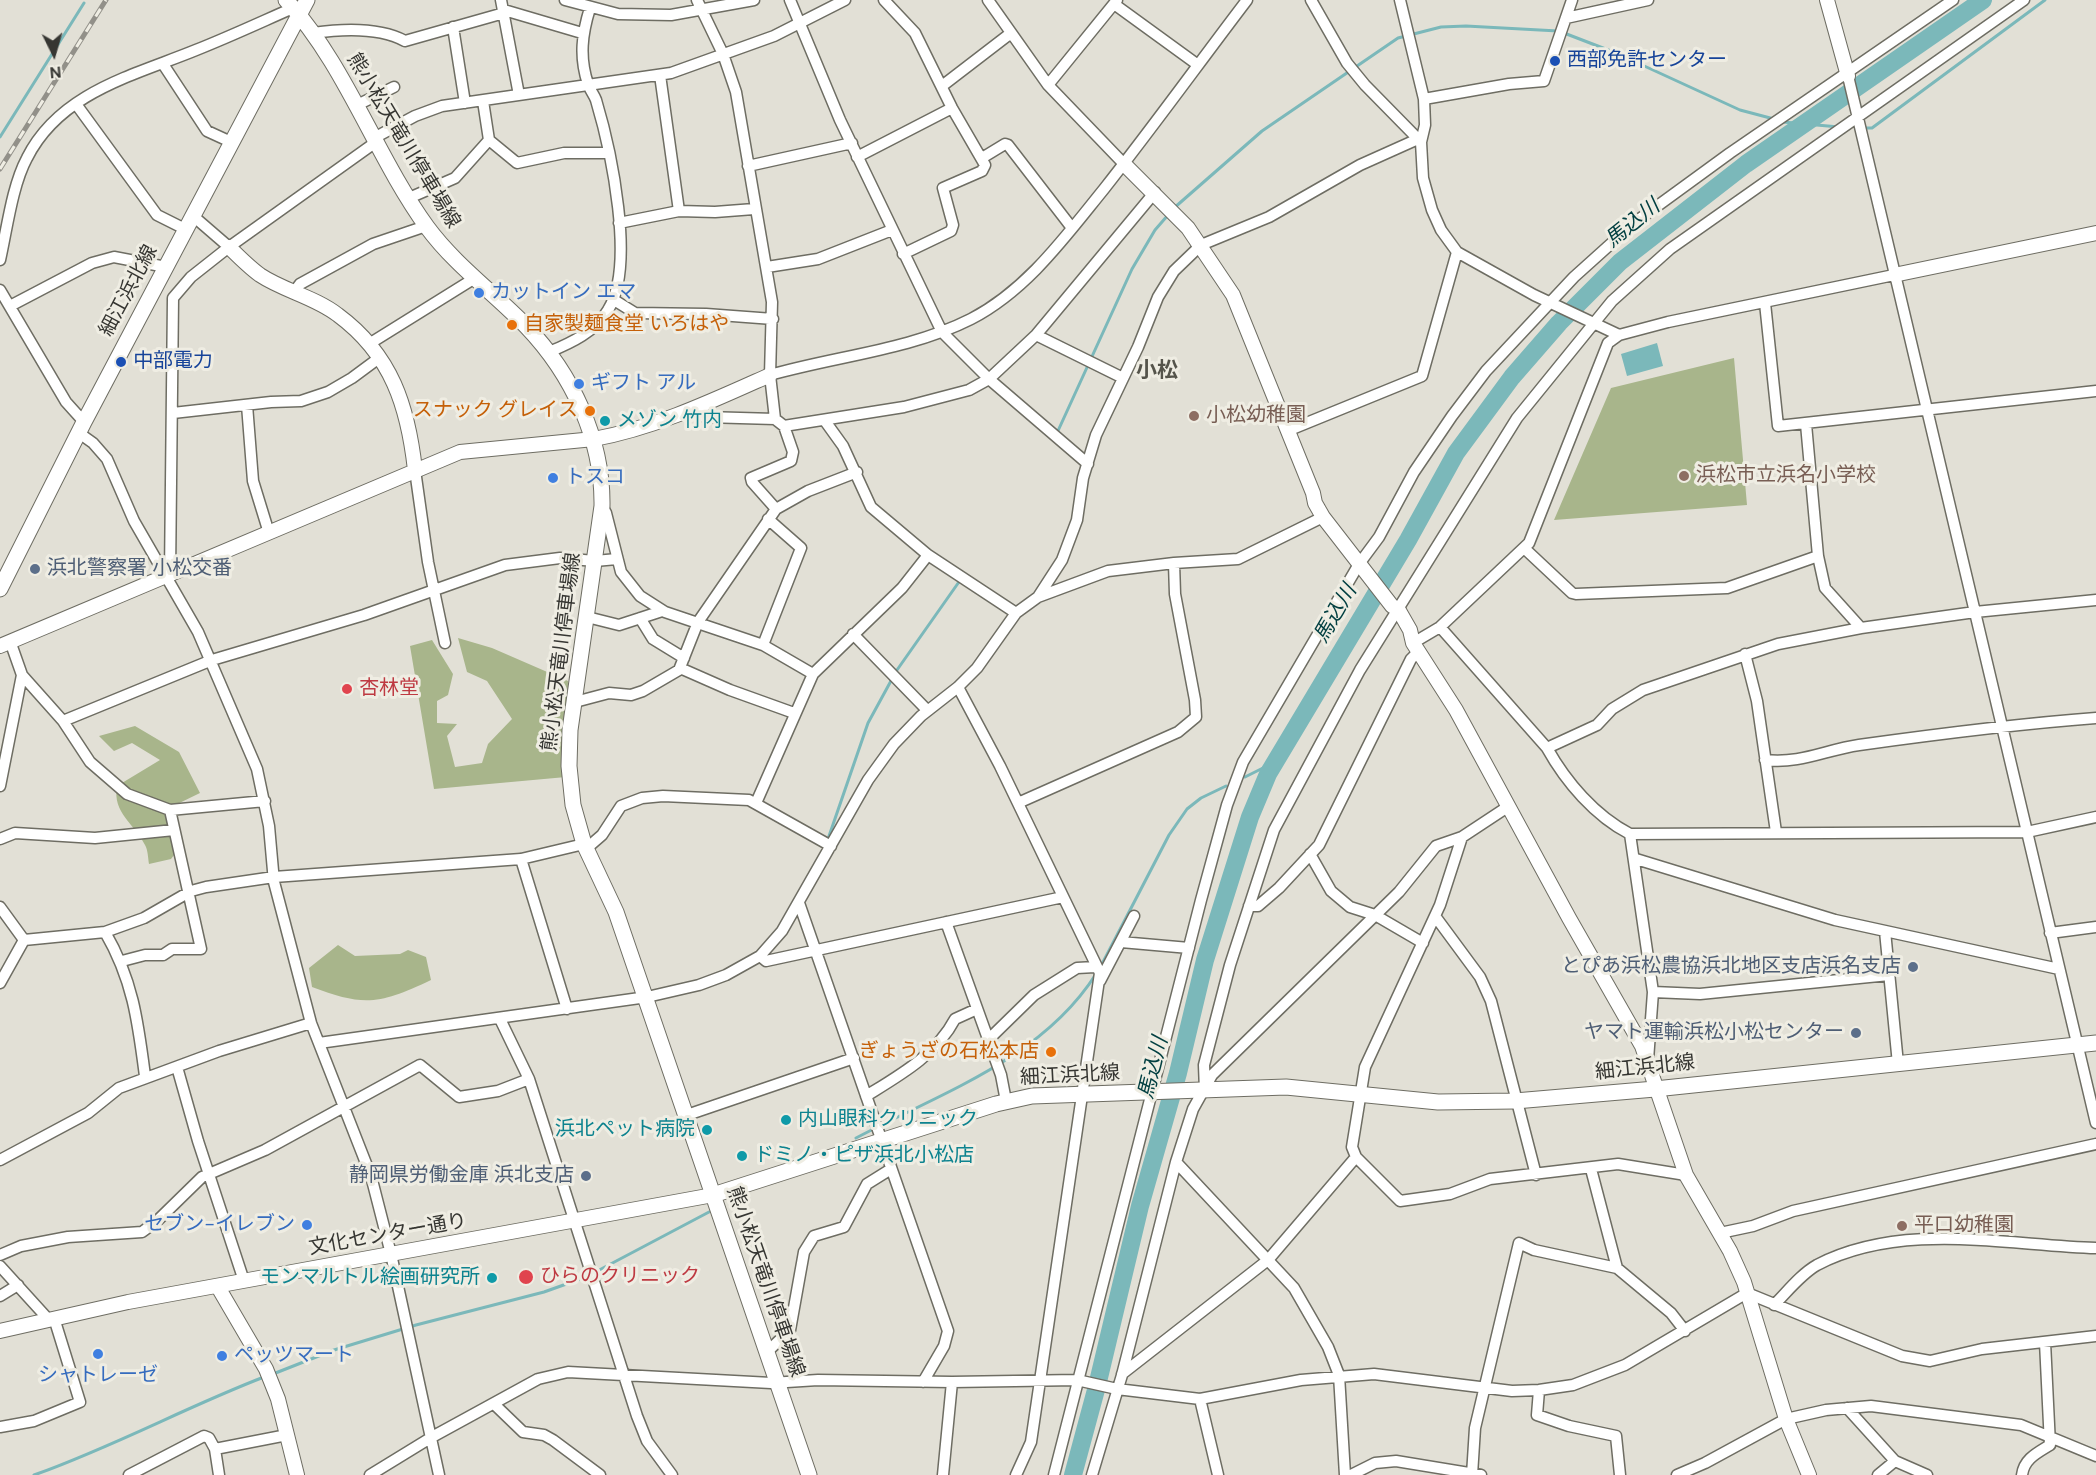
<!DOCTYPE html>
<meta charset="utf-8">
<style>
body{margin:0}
#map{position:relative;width:2096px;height:1475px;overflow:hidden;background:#e2e0d6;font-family:"DM Sans",sans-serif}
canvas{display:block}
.north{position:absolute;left:24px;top:24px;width:60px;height:60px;-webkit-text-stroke:4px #efede3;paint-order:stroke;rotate:175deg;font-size:16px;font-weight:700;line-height:24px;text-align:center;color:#363632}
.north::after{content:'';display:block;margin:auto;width:21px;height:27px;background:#363632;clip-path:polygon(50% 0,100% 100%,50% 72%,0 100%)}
</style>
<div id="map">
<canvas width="2096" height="1475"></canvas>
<div class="north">N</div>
</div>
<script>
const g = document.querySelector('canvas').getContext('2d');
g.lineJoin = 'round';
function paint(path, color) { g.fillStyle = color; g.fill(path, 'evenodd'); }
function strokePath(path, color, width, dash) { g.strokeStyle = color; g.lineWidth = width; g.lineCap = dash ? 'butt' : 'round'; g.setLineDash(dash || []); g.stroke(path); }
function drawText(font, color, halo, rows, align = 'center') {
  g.font = font + ' "DM Sans","Noto Sans JP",sans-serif'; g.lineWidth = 6; g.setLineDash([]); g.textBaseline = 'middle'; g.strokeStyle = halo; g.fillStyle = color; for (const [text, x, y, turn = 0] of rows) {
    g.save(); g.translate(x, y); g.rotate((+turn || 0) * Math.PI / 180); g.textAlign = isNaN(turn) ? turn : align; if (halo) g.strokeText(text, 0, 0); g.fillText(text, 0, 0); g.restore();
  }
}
paint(new Path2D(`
 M1734 358 1747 505 1554 520 1611 388Z
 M458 638 492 648 568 681 566 777 434 789 410 646 432 640 453 674 448 695 437 701V723L457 724 447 736 455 767 482 763 488 744 512 719 487 681 467 672Z
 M135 726 179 752 200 793 167 809 177 851 171 859 149 864C148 858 148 850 145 845 135 824 112 813 117 786L160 760 132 743 114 751 99 736Z
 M338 945 355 956 400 954 408 950 426 957 431 980C381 1004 364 1007 312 987L309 968Z`), '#a8b58b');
paint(new Path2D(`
 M1657 343 1663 366 1627 376 1621 354Z`), '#7bb8ba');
strokePath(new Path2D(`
 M1564 33 1616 53 1740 110 1774 119
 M1783 122 1839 127
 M1863 128H1872L2045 0
 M0 137 84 3
 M1174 208 1262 131 1398 38 1441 27 1466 26 1558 31
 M1057 433 1132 269 1155 230 1168 215
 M897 670 961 579
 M1245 777 1275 762
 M828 839 868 723 892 679
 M1101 966 1169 835 1187 809 1201 798 1226 786
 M856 1138C941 1093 1042 1059 1096 974
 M273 1374 334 1350 416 1325 544 1292 586 1277 709 1212
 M34 1475C113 1447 186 1407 264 1377`), '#7bb8ba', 3);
strokePath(new Path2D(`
 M1073 1475 1097 1386 1140 1206 1178 1073 1205 960 1250 817 1268 774 1408 540 1456 453 1512 377 1559 323 1620 262 1746 164 1983 0`), '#7bb8ba', 18);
const minor = new Path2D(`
 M501 0 519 95
 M565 0 618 14 671 15 754 0
 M697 0 723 54 736 92 772 302 770 375 775 419 784 426 904 407 969 390 989 379 1036 335 1155 192
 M790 0 840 120 942 332 989 379 1088 464
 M884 0 915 33 952 108 985 165 982 171 943 188 953 225 951 231 903 254
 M988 0 1048 85 1124 164
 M1311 0 1347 63 1365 85 1421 142
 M1400 0 1424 99 1425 125 1421 142 1423 178 1432 210 1441 230 1457 252 1534 295 1619 335
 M1114 4 1198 65
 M504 10 582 33
 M1566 18 1648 0
 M453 27 465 103
 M313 33C341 29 379 27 405 41L504 13
 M163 64 207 131 231 142
 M660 75 679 211
 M1848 76 2096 1123
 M1048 85 1117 0
 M942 86 1011 33
 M1424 99 1509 84 1544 81 1572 0
 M483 101 489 140 517 163 564 153H607
 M76 104 157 215 185 229
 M355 106 394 87
 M374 138 415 116 442 106 671 73 774 36 845 0
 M857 157 952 108
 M982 158 1005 144 1008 145 1072 228
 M748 166 852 143
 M409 198 455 178 489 140
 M192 215 229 247 376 142
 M619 223 679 211 715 212 754 209
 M0 260C7 229 12 186 27 158 60 92 135 75 196 50 229 37 261 22 293 8
 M767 267 818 259 892 230
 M0 290 66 402 84 422
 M294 292 300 284 373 244 426 226
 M614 300 635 313 706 314 773 319
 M1765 303 1778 426 2096 391
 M10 306 92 263 114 257 166 267
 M1036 335 1123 378
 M369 344 475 278
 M549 352C571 343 595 332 608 310 636 266 611 150 596 100 594 95 590 90 588 84 579 57 582 34 590 8
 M770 375C836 356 910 350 971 319 1027 290 1065 237 1104 189 1153 127 1199 63 1247 0
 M247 405 253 481 269 533
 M686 412 705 417 775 419
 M173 413 271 402 301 401 328 392 352 378 379 358
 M825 421 843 446 871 507 928 555 1016 613
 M1806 424 1818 556 1825 588 1861 628
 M1287 431 1422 376 1457 252
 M79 433 93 443 107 459 134 521 198 632 257 769 269 826 274 882 284 920 311 1023 371 1176 391 1254 439 1475
 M415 470 428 562 445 643
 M602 506 606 513 621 572 640 596 665 612 763 645 813 674
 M776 509 752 482 751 478 791 461 793 452 784 426
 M1524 548 1572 593 1576 594 1727 588 1818 556
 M170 575 173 298 191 277 229 247
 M1038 597 1062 560 1077 520 1083 478 1096 435 1138 347 1158 297 1174 271 1201 245 1269 217 1360 165 1418 139
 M587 617 619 625 662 611
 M640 618 653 639 684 658
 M1440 627 1547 748C1566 782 1595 816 1630 834L2027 832 2096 817
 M853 634 927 710
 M10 641 22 675 63 721 90 762 127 794 170 810 265 801
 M1413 643 1440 627 1529 543 1608 343 1619 335 1668 322 1894 275
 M763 645 801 548 768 519
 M1745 654 1757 701 1776 832
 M680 668 730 690 794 713
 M958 687 1000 766 1100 973 1031 1442 1016 1475
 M575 702 609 693 631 695 643 691 679 670 698 622 776 509 808 491 857 472
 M63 721 212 660 364 615 505 565 560 558 595 561 617 559
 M1547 748 1597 725 1612 709 1643 690 1778 644 1861 628 1975 612 2096 600
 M1765 760C1801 764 1825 750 1859 745 1938 734 2016 724 2096 718
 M0 786 22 675
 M756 803 813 674 902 588 928 555
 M1018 803 1178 732 1196 717 1195 700 1175 594 1174 563
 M1509 806 1462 837 1440 905 1365 1067 1352 1147 1356 1157 1400 1201 1450 1194 1490 1179 1618 1164 1686 1175
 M1630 834 1653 992 1648 1060
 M0 839 15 833 95 838 174 830
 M587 848 602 835 621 806 642 798 663 796 749 800 831 846
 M1310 854 1331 891 1350 907 1375 915 1423 943
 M521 859 567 1009
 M1636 859 1835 920 2059 969
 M799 903 948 1331 944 1346 923 1382
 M1249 906H1258L1279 888 1319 845 1411 659 1419 651
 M0 907 24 940
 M1435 916 1480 977 1491 1001 1536 1175
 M946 922 1001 1075 1006 1101
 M1885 931 1898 1064
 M105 932C133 980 138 1022 145 1076
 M2050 933 2096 927
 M1121 942 1189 948
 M760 956 766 961 1063 897
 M122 961 145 955H163L172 949H201L170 810
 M1100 981 1134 916
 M0 983 24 940 105 932 144 918 191 891 206 887 274 877 521 859 584 844
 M1653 992 1700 994 1889 975
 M500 1019 529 1079 637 1416 647 1441 672 1475
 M988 1040 1034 995 1077 968 1095 967
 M319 1043 647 997 699 985 726 975 760 956 782 931 868 780 894 744 921 716 958 687 977 668 1016 613 1038 597 1108 571 1174 563 1238 559 1323 517
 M177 1067 198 1141 244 1281
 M1205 1091 1204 1065 1230 965 1274 830 1360 670 1517 418 1612 301 1670 249 2024 0
 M866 1096C900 1075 936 1055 955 1019L977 1009
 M687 1115 854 1058
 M0 1160 88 1113 119 1088 219 1051 311 1023
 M1176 1162 1294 1288 1328 1347 1339 1375 1345 1475
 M1591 1169 1617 1268
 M1720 1233 1753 1226 1793 1211 2096 1144
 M0 1255 21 1246 68 1237 142 1232 157 1221 202 1177 265 1150 420 1065 459 1097 498 1091 529 1079
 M0 1266 49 1320
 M0 1296 18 1285
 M1774 1305C1787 1292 1801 1274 1817 1265 1902 1221 2005 1245 2096 1248
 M767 1352 790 1330 804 1252 814 1236 844 1227 867 1184 891 1169
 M1122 1374 1268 1260 1356 1157
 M1539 1390 1537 1415 1569 1426 1616 1436 1620 1475
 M1200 1399 1218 1475
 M494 1404 523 1432 544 1435 553 1440 600 1475
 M1847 1408 1895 1461 1927 1475
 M0 1427 34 1421 80 1402 54 1318
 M215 1449 287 1435
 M129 1475 204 1436 209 1438 215 1449 219 1475
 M370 1475 432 1437 538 1379 568 1372 771 1383 818 1380 952 1382 1077 1380 1117 1389 1200 1399 1301 1380 1374 1374 1512 1391 1539 1390 1573 1385 1625 1365 1747 1293 1902 1356 1930 1361 1982 1349 2096 1336
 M943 1475 952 1382
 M1054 1475 1201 900 1227 805 1243 762 1359 564 1379 537 1414 472 1452 416 1486 371 1574 277 1634 223 1730 153 1953 0
 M1092 1475 1122 1375 1176 1162 1193 1109 1212 1075 1399 892 1436 846 1462 837
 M1351 1475 1375 1463 1396 1461 1481 1475
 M1472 1475 1475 1428 1519 1243 1534 1250 1617 1268 1671 1313 1685 1331
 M1677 1475 1705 1463 1786 1419 1826 1410 1871 1406 2021 1425 2096 1456
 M1878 1475 1895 1461
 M2022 1475C2024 1459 2037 1453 2050 1445L2045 1342`);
const tertiary = new Path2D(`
 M1827 0 1848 76
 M1124 164 1188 228 1233 295 1313 493 1315 503 1323 517 1392 606 1398 609 1410 630 1413 643 1456 710 1569 918 1642 1046 1686 1175 1730 1251 1744 1282 1786 1419 1809 1475
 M229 247C239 257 249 267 260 275 284 291 315 297 338 315 392 355 408 407 415 470
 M1894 275 2096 233
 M0 646 460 452 594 439C655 428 714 400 770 375
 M218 1287 266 1369 278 1399 297 1475
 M0 1331 128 1302 713 1195`);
const secondary = new Path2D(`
 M286 0C346 65 375 155 427 227 455 265 494 293 526 326 572 374 603 439 602 506L570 730 569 766 573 805 584 844 616 912 809 1475
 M0 589 84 422 307 0
 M713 1195 996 1104 1032 1096 1286 1087 1438 1102 1515 1101 1655 1089 2096 1043`);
strokePath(minor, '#6e6d63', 13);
strokePath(tertiary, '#6e6d63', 16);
strokePath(secondary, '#6e6d63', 17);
strokePath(minor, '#fff', 10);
strokePath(tertiary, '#fff', 14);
strokePath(secondary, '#fff', 15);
const rail = new Path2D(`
 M0 169 106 0`);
strokePath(rail, '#929089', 5);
strokePath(rail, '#efede3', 3, [9]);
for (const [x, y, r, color] of [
 [1555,61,6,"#1a4fb4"],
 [479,293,6,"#3f7fe0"],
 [512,325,6,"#e8710a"],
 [121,362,6,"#1a4fb4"],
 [579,384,6,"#3f7fe0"],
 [590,411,6,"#e8710a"],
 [1194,416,6,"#8d6e63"],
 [605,421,6,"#0f9aa8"],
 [1684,476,6,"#8d6e63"],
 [553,478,6,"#3f7fe0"],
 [35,569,6,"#5c6f8a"],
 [347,689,6,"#e0444e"],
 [1913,967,6,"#5c6f8a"],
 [1856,1033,6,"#5c6f8a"],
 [1051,1052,6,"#e8710a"],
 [786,1120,6,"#0f9aa8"],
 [707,1130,6,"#0f9aa8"],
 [742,1156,6,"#0f9aa8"],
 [586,1176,6,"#5c6f8a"],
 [307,1225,6,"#3f7fe0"],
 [1902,1226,6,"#8d6e63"],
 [526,1277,8,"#e0444e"],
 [492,1278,6,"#0f9aa8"],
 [98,1354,6,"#3f7fe0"],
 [222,1356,6,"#3f7fe0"]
]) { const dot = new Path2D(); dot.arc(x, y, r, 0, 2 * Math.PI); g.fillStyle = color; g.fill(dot); strokePath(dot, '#efede3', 2); }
drawText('20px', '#164399', '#efede3', [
 ["西部免許センター",1567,61],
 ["中部電力",133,362]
], 'left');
drawText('20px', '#363632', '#efede3', [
 ["熊小松天竜川停車場線",403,141,59],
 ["細江浜北線",129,291,-62],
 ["熊小松天竜川停車場線",562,652,-83],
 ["細江浜北線",1645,1068,-6],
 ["細江浜北線",1070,1076,-3],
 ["文化センター通り",388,1235,-10],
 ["熊小松天竜川停車場線",765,1282,71]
]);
drawText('20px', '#366cbe', '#efede3', [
 ["カットイン エマ",491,293],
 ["ギフト アル",591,384],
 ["トスコ",565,478],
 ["セブン-イレブン",295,1225,"right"],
 ["ペッツマート",234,1356],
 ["シャトレーゼ",98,1376,"center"]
], 'left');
drawText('20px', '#c56008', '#efede3', [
 ["自家製麺食堂 いろはや",524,325,"left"],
 ["スナック グレイス",578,411],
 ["ぎょうざの石松本店",1039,1052]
], 'right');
drawText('20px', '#785e54', '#efede3', [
 ["小松幼稚園",1206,416],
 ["浜松市立浜名小学校",1696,476],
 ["平口幼稚園",1914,1226]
], 'left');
drawText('20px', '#0d838f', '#efede3', [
 ["メゾン 竹内",617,421],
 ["内山眼科クリニック",798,1120],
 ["浜北ペット病院",695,1130,"right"],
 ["ドミノ・ピザ浜北小松店",754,1156],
 ["モンマルトル絵画研究所",480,1278,"right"]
], 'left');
drawText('20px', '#4e5e75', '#efede3', [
 ["浜北警察署 小松交番",47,569,"left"],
 ["とぴあ浜松農協浜北地区支店浜名支店",1901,967],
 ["ヤマト運輸浜松小松センター",1844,1033],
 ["静岡県労働金庫 浜北支店",574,1176]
], 'right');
drawText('20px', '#be3a42', '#efede3', [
 ["杏林堂",359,689],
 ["ひらのクリニック",540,1277]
], 'left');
drawText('italic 21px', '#034042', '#efede3', [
 ["馬込川",1633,224,-39],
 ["馬込川",1336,614,-60],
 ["馬込川",1154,1068,-76]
]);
drawText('bold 21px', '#55544b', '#efede3', [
 ["小松",1157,371]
]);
</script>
